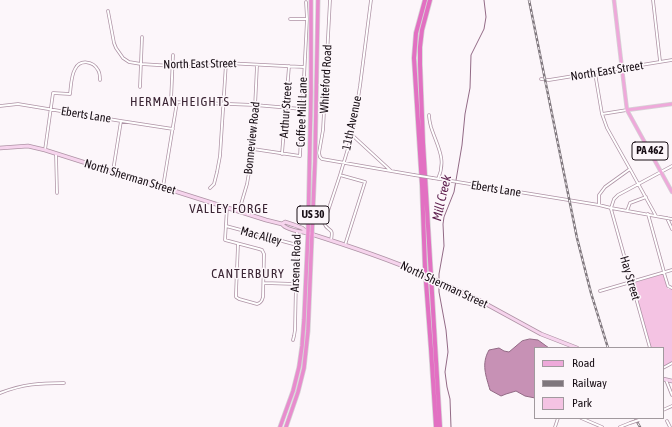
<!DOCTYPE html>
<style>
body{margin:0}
#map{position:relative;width:672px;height:427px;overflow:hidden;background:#fcf6fa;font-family:"Asap Condensed",sans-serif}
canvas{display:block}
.legend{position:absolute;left:534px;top:347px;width:130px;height:72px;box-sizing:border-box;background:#fcf6fa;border:1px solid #a1999e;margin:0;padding:5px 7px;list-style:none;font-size:12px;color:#180e15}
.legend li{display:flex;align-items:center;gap:8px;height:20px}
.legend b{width:20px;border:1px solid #a1999e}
</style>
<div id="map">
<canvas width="672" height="427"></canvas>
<ul class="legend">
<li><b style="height:5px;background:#eea9da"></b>Road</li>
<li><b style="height:5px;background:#7f777d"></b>Railway</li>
<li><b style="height:11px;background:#f4c3e3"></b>Park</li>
</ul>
</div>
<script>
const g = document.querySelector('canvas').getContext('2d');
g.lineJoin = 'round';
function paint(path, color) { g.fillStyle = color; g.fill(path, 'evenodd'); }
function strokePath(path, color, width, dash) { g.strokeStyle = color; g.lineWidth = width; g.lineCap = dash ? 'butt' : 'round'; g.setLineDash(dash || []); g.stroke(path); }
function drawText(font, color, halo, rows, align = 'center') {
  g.font = font + ' "Asap Condensed",sans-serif'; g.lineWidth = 3; g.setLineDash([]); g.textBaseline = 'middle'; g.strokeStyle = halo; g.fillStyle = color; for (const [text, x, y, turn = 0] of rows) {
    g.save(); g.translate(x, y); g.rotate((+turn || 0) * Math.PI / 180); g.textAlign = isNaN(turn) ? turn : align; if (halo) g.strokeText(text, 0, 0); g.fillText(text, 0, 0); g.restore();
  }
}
paint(new Path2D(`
 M663 274 668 289H672V362L663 367V348H651L633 283Z`), '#f4c3e3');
const water = new Path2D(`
 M530 339 538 340 549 348H535V398L525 396 516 391 506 394 501 396 490 390C486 376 481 364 489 350L499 348 504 351 509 352 522 341Z`);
paint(water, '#c791b5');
strokePath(water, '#926a85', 1);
strokePath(new Path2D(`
 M439 280V274L444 246 443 224 444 217 454 192 462 145 465 114 470 88 471 55 484 29 486 17 484 0
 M439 283V292L446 330 448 352 445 372 447 387 450 399 451 427`), '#926a85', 1);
const minor = new Path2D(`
 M330 0 323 130 319 153 320 157 322 159 414 175
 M653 0 660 61
 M108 11 114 43 116 48 123 58 129 62 141 64 173 66 198 67 226 63 304 67
 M290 19H307
 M595 73 602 114 607 128 630 169 656 216
 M541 79 549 80 672 60
 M140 87 142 37
 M177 102 255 105 302 109
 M0 106 18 104 121 121 173 129
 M602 114 627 110
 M429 115C429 119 430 123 431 127 437 146 447 159 438 179
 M352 135 390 170
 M253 149 300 156 307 19 306 2
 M45 150 53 93 70 94C71 86 71 76 75 69 80 59 93 61 98 70 100 73 100 76 100 80
 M56 154 57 193
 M282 154 289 66
 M113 171 121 121
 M340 175 365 182 345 245
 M433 178 599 205 611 208 672 219
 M163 187 177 102 171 101 173 55
 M210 188 214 184 217 172 220 156 226 63
 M599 205V195L605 187 630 169
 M227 207 225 240 259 249 262 250 264 254 263 297C262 301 261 303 257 304L239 299 236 297V293L238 244
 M611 208 614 199 618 195 672 166
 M611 209 650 348
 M239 211 247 184 253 149 257 65
 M627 211 630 203 646 197
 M648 214 664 272
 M667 218 672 229
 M226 226 297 245
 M331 240C334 226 328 233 324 223L340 175 352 135 360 86 371 0
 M664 273 668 286 672 288
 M264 283 296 284
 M600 291 672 270
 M293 340 294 336 295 330 297 231
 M663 368 672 363
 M666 380 672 395
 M0 393C23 384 40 383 64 383
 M663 410 672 406
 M581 418 602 427
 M667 421 670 427
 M555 427 558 418
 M620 427 630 423`);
const secondary = new Path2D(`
 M0 148 28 146 45 150 266 220 282 224 285 222 294 225 302 228 308 233
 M282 224C286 230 301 232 308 233 346 245 383 257 420 273
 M445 284 477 299 541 334 577 348
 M663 379 672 381`);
const primary = new Path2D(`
 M614 0 622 69 627 110 672 192
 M627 110 672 104`);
const trunk = new Path2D(`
 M280 427 293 391 299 367 302 346 304 320 308 233 311 92V0
 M286 427 298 392 304 368 308 331 315 161 318 0`);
const motorway = new Path2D(`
 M425 0 416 33 414 58 422 185 425 268 431 349 436 427
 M430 0 422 30 420 47V64L423 142 440 427`);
strokePath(minor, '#ae93a5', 3.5);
strokePath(secondary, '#ae93a5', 4.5);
strokePath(primary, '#d5d4d5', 4.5);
strokePath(trunk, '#d5d4d5', 5);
strokePath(motorway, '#d5d4d5', 5.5);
strokePath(minor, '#fff', 2);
strokePath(secondary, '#f6d4ed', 3);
strokePath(primary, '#eea9da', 3);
strokePath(trunk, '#e88cce', 3.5);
strokePath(motorway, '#e270c2', 4);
const rail = new Path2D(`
 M529 0 577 238 591 293 608 348
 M635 418 640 427`);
strokePath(rail, '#7f777d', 2.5);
strokePath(rail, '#fcf6fa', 1, [3]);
const minorBridge = new Path2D(`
 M414 175 433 178
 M630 423 639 420`);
const secondaryBridge = new Path2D(`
 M420 273 445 284`);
strokePath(minorBridge, '#ae93a5', 3.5, []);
strokePath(secondaryBridge, '#ae93a5', 4.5, []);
strokePath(minorBridge, '#fff', 2);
strokePath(secondaryBridge, '#f6d4ed', 3);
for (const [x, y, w] of [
 [650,151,36],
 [313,215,32]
]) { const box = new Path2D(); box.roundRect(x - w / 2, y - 9, w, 18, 3); g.fillStyle = '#fcf6fa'; g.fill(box); strokePath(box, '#180e15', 1); }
drawText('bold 11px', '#180e15', null, [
 ["PA 462",650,151],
 ["US 30",313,215]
]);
drawText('12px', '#180e15', '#fcf6fa', [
 ["North East Street",200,64,-1],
 ["North East Street",607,71,-9],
 ["Whiteford Road",326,79,-87],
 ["Arthur Street",286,110,-86],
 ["Coffee Mill Lane",302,112,-88],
 ["Eberts Lane",86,115,9],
 ["11th Avenue",352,123,-78],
 ["Bonneview Road",252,138,-84],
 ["North Sherman Street",130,177,17],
 ["Eberts Lane",496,189,9],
 ["Mac Alley",261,236,15],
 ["Arsenal Road",296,263,-88],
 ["Hay Street",630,278,74],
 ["North Sherman Street",444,285,25]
]);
g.letterSpacing = '1px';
drawText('13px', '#3b2534', '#fcf6fa', [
 ["HERMAN HEIGHTS",180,102],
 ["VALLEY FORGE",229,209],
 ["CANTERBURY",248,274]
]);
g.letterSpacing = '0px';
drawText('italic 13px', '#5a1a4a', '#fcf6fa', [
 ["Mill Creek",442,198,-77]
]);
</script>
